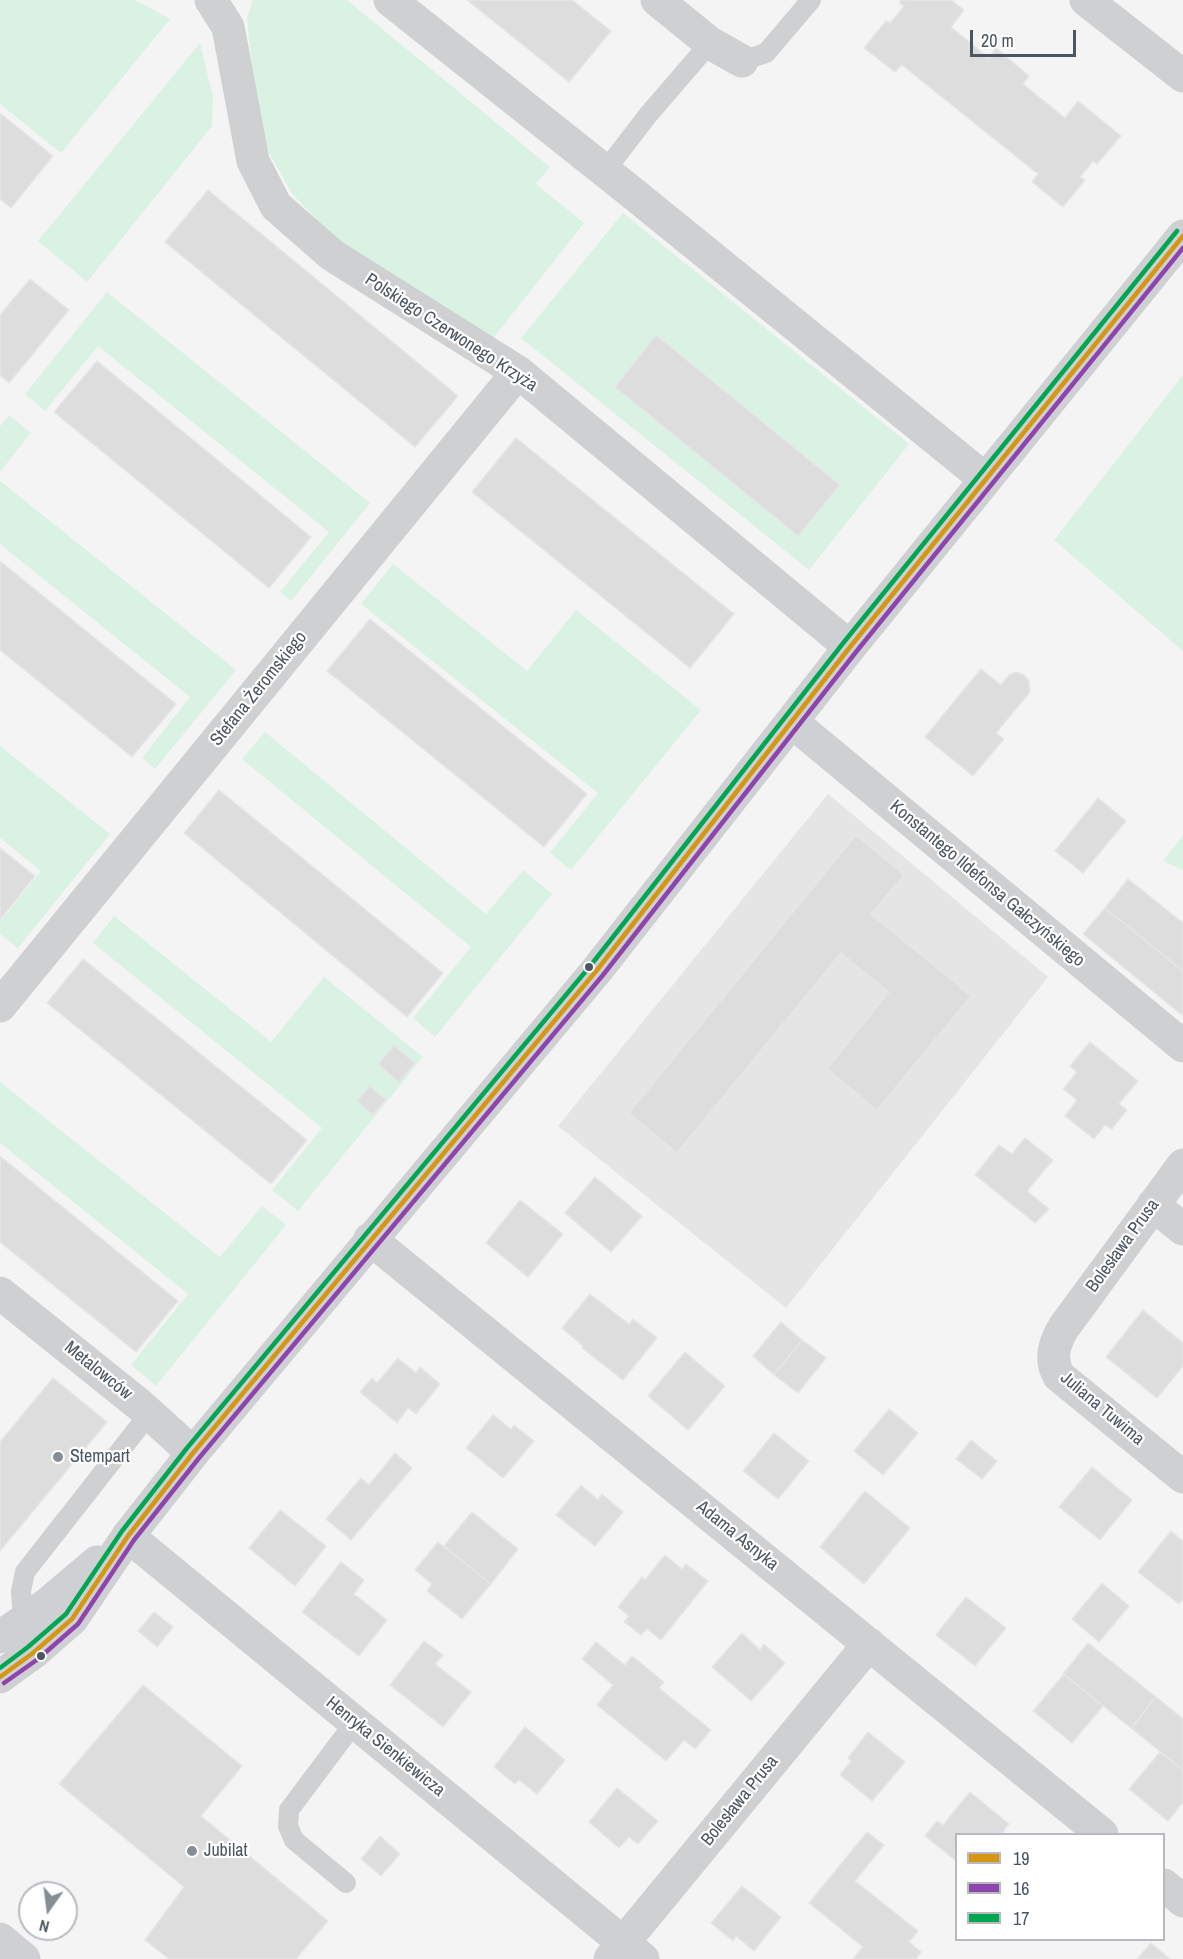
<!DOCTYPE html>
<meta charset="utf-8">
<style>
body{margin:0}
#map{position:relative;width:1183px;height:1959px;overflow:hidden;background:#f4f4f4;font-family:"Archivo Narrow",sans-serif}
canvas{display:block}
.legend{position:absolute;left:955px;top:1833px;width:210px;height:108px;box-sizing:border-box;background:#fff;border:2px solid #b7bbc0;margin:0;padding:8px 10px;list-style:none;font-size:18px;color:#4a5661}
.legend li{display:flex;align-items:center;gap:12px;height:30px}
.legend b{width:30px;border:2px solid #b7bbc0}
.north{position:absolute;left:18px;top:1881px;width:60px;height:60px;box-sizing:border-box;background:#fff;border:2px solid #b7bbc0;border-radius:50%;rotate:194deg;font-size:16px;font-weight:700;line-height:24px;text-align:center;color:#4a5661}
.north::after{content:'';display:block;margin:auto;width:21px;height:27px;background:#868d94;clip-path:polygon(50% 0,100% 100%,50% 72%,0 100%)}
.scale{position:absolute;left:970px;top:30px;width:106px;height:27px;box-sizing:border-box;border:3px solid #4a5661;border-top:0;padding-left:8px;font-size:18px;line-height:21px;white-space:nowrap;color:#4a5661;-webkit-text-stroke:4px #fff;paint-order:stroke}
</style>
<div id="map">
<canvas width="1183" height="1959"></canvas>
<ul class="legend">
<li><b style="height:8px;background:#d49613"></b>19</li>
<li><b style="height:8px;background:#8e44ad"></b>16</li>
<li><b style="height:8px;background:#00a651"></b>17</li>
</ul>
<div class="north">N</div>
<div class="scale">20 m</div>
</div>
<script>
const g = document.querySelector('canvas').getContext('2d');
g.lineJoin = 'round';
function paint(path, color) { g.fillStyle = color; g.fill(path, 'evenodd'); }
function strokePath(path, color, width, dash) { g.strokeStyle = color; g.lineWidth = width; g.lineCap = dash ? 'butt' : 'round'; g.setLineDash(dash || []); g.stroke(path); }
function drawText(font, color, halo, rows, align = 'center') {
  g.font = font + ' "Archivo Narrow",sans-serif'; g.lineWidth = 4.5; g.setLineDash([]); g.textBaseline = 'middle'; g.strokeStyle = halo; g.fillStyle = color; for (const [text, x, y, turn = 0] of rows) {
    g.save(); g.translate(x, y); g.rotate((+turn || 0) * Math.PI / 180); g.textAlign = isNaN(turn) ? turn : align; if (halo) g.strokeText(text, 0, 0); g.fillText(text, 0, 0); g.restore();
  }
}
paint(new Path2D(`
 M828 794 1048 977 786 1308 558 1126Z`), '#e6e5e6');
paint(new Path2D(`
 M0 0H135L170 19 61 153 0 104Z
 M253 0H347L550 167 536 184 584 223 491 341 334 237 293 195 262 140 254 92 247 18Z
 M200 43 213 97 212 126 87 282 38 241Z
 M623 213 909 444 809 570 521 338Z
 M107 292 370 503 291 601 280 592 329 532 98 346 45 411 25 394Z
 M1183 375V651L1054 540Z
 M9 415 31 433 0 472V426Z
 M0 481 236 670 155 769 142 758 190 697 0 544Z
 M393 564 527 671 576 610 701 710 571 870 550 853 598 793 361 604Z
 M265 732 486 914 523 870 552 894 435 1037 413 1018 471 947 242 759Z
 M0 746 110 834 18 948 0 934V922L41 871 0 838Z
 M1183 835V870L1163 861Z
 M114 916 271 1042 324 977 423 1057 298 1211 272 1190 322 1128 93 943Z
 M0 1082 220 1257 262 1206 286 1225 156 1386 131 1365 188 1294 0 1143Z`), '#d9f2e3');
const building = new Path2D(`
 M467 0H572L611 31 569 82Z
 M901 0H951L964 10 951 27 989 58 996 48 1029 76 1023 84 1065 118 1078 101 1121 136 1097 164 1093 161 1080 177 1085 180 1063 207 1032 182 1038 174 902 65 895 72 864 48 886 21 890 23 904 6 899 3Z
 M0 113 53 156 11 208 0 199Z
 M208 190 458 396 415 447 165 242Z
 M30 279 69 310 9 383 0 375V315Z
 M656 335 840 485 798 536 615 387Z
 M97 361 311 537 269 588 54 412Z
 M516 438 734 614 690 668 472 492Z
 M0 561 176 704 132 757 0 650Z
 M370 619 587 794 544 847 327 671Z
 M981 669 1001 685 1009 675 1016 672 1024 675 1029 681 1030 692 996 733 1004 739 973 776 925 737Z
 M219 790 443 973 407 1017 184 833Z
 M1098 798 1126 821 1083 873 1055 851Z
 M856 835 904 875 871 914 971 996 877 1110 827 1069 889 992 841 953 677 1153 629 1113Z
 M0 848 35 876 0 920Z
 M1128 879 1183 923V971L1105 908Z
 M1105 908 1183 971V1016L1083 934Z
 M83 959 307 1140 271 1184 47 1003Z
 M1090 1042 1138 1081 1119 1104 1127 1110 1112 1129 1105 1125 1094 1139 1065 1116 1077 1100 1063 1089 1077 1072 1070 1066Z
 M394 1045 415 1063 399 1082 378 1064Z
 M370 1086 386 1100 373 1115 357 1101Z
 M1025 1138 1053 1160 1027 1191 1049 1209 1035 1223 975 1175 999 1145 1012 1154Z
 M0 1156 178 1301 136 1352 0 1242Z
 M595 1177 642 1216 611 1252 565 1213Z
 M520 1200 563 1234 528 1277 486 1243Z
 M590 1294 629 1324 633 1319 657 1338 623 1380 582 1348 583 1346 562 1328Z
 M1143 1310 1183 1343V1366L1157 1398 1106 1357Z
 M781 1322 802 1340 774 1375 753 1356Z
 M802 1340 826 1358 798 1393 774 1375Z
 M685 1352 725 1386 688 1430 648 1396Z
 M398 1358 416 1373 420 1367 440 1384 416 1414 408 1408 397 1423 360 1392 372 1378 377 1383Z
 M53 1378 107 1422 0 1551V1442Z
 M889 1409 918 1433 883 1475 854 1451Z
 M493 1415 511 1429 514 1425 534 1441 503 1478 466 1448Z
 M774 1433 809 1461 778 1499 743 1471Z
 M971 1440 997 1461 982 1479 956 1459Z
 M395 1453 412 1468 351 1540 326 1519 361 1478 369 1485Z
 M1092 1467 1132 1500 1100 1540 1059 1507Z
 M581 1485 598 1500 602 1494 623 1512 595 1546 556 1515Z
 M865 1491 910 1528 864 1584 820 1547Z
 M280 1510 326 1546 295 1586 249 1548Z
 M472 1512 518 1549 491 1584 444 1546Z
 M1171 1531 1183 1541V1599L1179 1604 1138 1572Z
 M438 1542 491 1584 462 1619 427 1591 432 1584 415 1570Z
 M665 1555 682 1569 686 1564 708 1581 661 1640 647 1629 641 1635 624 1622 629 1616 618 1607 642 1577 645 1580Z
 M341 1562 364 1580 354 1594 387 1620 359 1656 302 1612Z
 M1102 1583 1129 1606 1099 1642 1072 1619Z
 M966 1597 1006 1628 975 1666 936 1635Z
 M154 1612 173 1627 157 1647 138 1631Z
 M742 1633 760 1650 764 1644 785 1663 751 1701 712 1667Z
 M424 1641 443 1655 435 1664 471 1692 443 1727 390 1685Z
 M596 1642 625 1665 632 1656 664 1682 659 1688 711 1730 695 1749 684 1740 666 1761 597 1705 613 1685 582 1659Z
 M1088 1643 1156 1697 1131 1728 1063 1674Z
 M1064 1674 1103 1706 1072 1743 1033 1711Z
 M143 1685 242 1766 201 1816 328 1921 296 1959H169L145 1940 184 1887 59 1784Z
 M1156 1697 1183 1719V1770L1131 1728Z
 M525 1727 565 1760 537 1794 519 1780 515 1784 494 1767Z
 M868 1732 905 1762 872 1801 840 1775 851 1761 848 1758Z
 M1160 1752 1183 1770V1802L1168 1821 1129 1789Z
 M617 1788 658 1821 638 1844 629 1837 619 1848 589 1822Z
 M970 1792 1009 1824 1001 1834H956V1861L925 1836 937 1821 943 1825Z
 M867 1832 884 1845 855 1881 918 1931 909 1942 921 1952 916 1959H853L863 1947 809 1903Z
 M380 1836 400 1854 381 1876 361 1859Z
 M742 1886 781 1917 754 1951 736 1936 733 1941 711 1923Z
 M1151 1943 1170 1959H1137Z`);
paint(building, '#ddddde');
strokePath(building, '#e5e6e7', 1.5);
strokePath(new Path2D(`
 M742 61 766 53 811 0
 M605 171 648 115 710 43
 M23 1621 21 1591 25 1572 149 1414
 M346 1883 294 1840 288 1826 289 1810 355 1722`), '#ced0d2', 20);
strokePath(new Path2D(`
 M211 0 228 27 253 161 276 206 332 255 518 372 850 647
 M390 0 630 191 985 479
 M657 0 710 43 742 61
 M1086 0 1183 76
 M792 722 1183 1046
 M0 1006 518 372
 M1183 1165 1064 1327C1054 1343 1049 1359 1059 1376L1183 1477
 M1153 1205 1183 1229
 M370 1239 1102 1834
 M0 1293 141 1406 193 1453
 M128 1536 643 1959
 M1164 1885 1183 1901
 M610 1959 869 1644`), '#ced0d2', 33);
strokePath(new Path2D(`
 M0 1637 46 1605 97 1562
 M0 1677 33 1653 72 1619 128 1536 193 1453 597 970 850 647 1183 236
 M0 1939 24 1959`), '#ced0d4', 33);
strokePath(new Path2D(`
 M0 1677 33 1653 72 1619 128 1536 193 1453 597 970 850 647 1183 236`), '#d49613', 4.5);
strokePath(new Path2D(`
 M4 1683 38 1659 78 1624 134 1540 199 1458 603 975 856 652 1183 248`), '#8e44ad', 4.5);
strokePath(new Path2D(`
 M0 1668 28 1647 66 1614 122 1531 187 1448 591 965 844 642 1177 231`), '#00a651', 4.5);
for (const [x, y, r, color] of [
 [589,967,5,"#4a5661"],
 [58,1457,6,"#868d94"],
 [41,1656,5,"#4a5661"],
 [192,1851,6,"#868d94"]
]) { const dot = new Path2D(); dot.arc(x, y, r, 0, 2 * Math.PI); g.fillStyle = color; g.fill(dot); strokePath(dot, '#fff', 2); }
drawText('18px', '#4a5661', '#fff', [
 ["Polskiego Czerwonego Krzyża",451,333,33],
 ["Stefana Żeromskiego",259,689,-51],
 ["Konstantego Ildefonsa Gałczyńskiego",987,884,40],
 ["Bolesława Prusa",1123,1246,-54],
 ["Metalowców",98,1371,39],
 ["Juliana Tuwima",1102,1409,40],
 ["Adama Asnyka",737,1536,39],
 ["Henryka Sienkiewicza",385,1747,39],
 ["Bolesława Prusa",740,1801,-51]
]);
drawText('18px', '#4a5661', '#fff', [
 ["Stempart",70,1457],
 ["Jubilat",204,1851]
], 'left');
</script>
